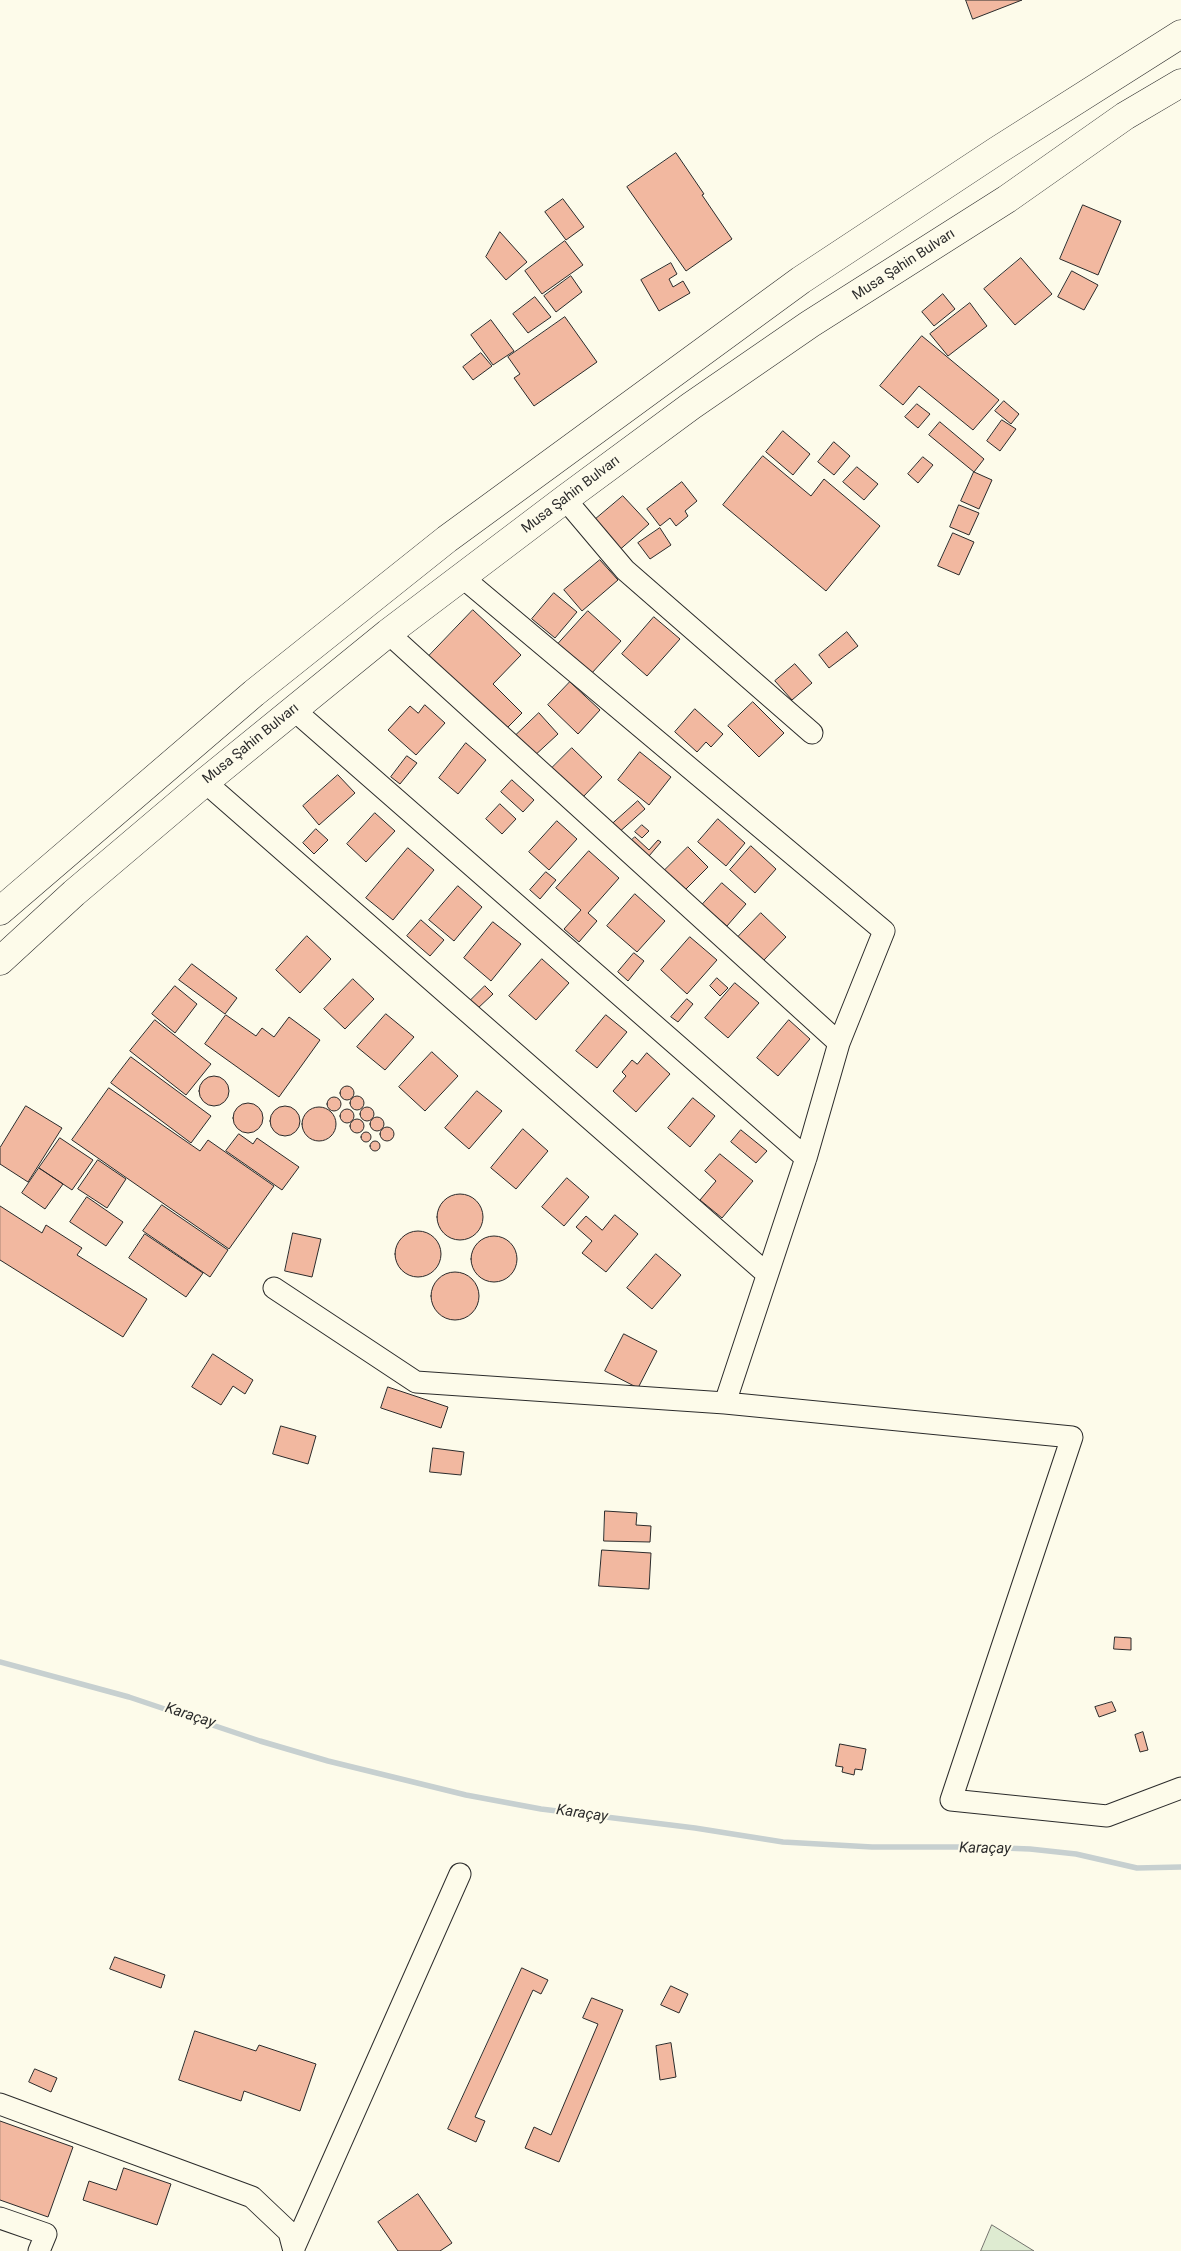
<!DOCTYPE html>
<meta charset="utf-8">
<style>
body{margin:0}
canvas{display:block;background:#fdfbea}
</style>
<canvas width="1181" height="2251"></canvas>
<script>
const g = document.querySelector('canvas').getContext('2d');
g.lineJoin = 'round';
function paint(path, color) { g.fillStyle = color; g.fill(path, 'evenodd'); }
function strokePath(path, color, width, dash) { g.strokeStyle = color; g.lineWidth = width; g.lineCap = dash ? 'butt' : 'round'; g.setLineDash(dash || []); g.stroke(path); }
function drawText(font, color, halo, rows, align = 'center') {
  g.font = font + ' Roboto,sans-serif'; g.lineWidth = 4; g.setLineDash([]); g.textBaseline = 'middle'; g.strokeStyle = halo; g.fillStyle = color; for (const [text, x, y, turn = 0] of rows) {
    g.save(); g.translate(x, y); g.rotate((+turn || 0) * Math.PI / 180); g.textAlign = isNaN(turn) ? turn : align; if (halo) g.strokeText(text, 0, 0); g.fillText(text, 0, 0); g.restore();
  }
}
const green = new Path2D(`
 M992 2225 1034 2251H981Z`);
paint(green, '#deebd1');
strokePath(green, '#74746e', 1);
strokePath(new Path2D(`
 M0 1662 129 1697 260 1741 328 1761 466 1795 541 1809 695 1828 783 1842 872 1847H978L1030 1849 1076 1854 1137 1868 1181 1867`), '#c7d0d0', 5.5);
const building = new Path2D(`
 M966 0H1022L973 19Z
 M676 153 704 194 702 195 732 239 686 271 627 187Z
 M563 199 584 227 566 240 545 212Z
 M1083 205 1121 221 1098 275 1060 259Z
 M500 232 527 262 506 280 486 257Z
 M565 241 583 265 542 294 525 271Z
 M1021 258 1052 294 1015 325 984 289Z
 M671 263 677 274 669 279 673 287 683 281 690 293 659 311 641 280Z
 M1072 271 1098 285 1084 310 1058 297Z
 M571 276 582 292 556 312 544 296Z
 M943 294 955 309 934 326 922 312Z
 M535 297 551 317 528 333 513 314Z
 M970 303 987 326 948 356 930 334Z
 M565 317 597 362 534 406 514 378 520 374 508 357Z
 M491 320 514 351 493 365 471 335Z
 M922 336 999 400 973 430 919 386 903 405 880 386Z
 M481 353 492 366 473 380 463 367Z
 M1004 401 1019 414 1011 424 995 411Z
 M917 404 930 414 918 428 905 417Z
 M1002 420 1016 429 1000 451 987 441Z
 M940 422 984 459 974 472 929 435Z
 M783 431 810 454 793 475 766 452Z
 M834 442 850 456 834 475 818 462Z
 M763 456 811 496 824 479 880 526 826 591 723 505Z
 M923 457 933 465 918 483 908 474Z
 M857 467 878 484 864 500 843 482Z
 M974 472 992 480 979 509 961 501Z
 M682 482 697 501 685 511 688 516 676 526 670 518 660 526 647 509Z
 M623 496 649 524 616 553 591 523Z
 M959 505 979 513 969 535 950 527Z
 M660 528 671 545 650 559 638 543Z
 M953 533 974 542 959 575 938 566Z
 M600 560 618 580 582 611 564 590Z
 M554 593 577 612 555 638 532 619Z
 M473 610 521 655 493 684 522 713 504 731 428 657Z
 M588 611 621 641 591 674 558 644Z
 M654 617 680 639 647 676 622 654Z
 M847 632 858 646 829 668 819 655Z
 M795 664 812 683 792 700 775 681Z
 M570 682 600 710 578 734 548 705Z
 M753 702 784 733 759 757 728 726Z
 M425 705 445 723 416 755 388 730 410 706 418 713Z
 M695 709 723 734 711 747 706 742 697 752 675 732Z
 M539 713 558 734 532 758 513 738Z
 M466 743 486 760 458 794 439 778Z
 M572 748 602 777 583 797 552 768Z
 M640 752 671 777 649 805 618 780Z
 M407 756 417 763 400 784 391 777Z
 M338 775 355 793 319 825 303 806Z
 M512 780 534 800 523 812 501 792Z
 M638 801 645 809 617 834 610 826Z
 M500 804 516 819 502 834 486 819Z
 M375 813 395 831 366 862 347 844Z
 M718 819 745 843 726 866 698 842Z
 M557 821 577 839 549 870 529 852Z
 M642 825 649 831 642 838 635 832Z
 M316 829 328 840 314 854 303 843Z
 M635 837 649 850 658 840 661 842 649 856 632 840Z
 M751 846 776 869 755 893 730 870Z
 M688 847 708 867 683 892 663 872Z
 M408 848 434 870 393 920 366 898Z
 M589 851 619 878 588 913 597 921 579 942 564 929 581 910 556 888Z
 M546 872 556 880 540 899 530 890Z
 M722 883 746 904 727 926 702 905Z
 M458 886 482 907 454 941 429 920Z
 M635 894 665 921 637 952 607 926Z
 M761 913 786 937 763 961 738 937Z
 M421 920 444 940 430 956 407 936Z
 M493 922 521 944 491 981 464 958Z
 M307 936 331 959 300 993 276 970Z
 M690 937 717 960 687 994 661 970Z
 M634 953 644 961 628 981 618 972Z
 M542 959 569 983 536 1020 509 996Z
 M192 964 237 998 225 1014 179 980Z
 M717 978 728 988 720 996 710 986Z
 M353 979 374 999 345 1029 324 1009Z
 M735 983 759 1003 728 1038 705 1018Z
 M175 986 197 1004 175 1033 152 1014Z
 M485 986 493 994 477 1009 470 1001Z
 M687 999 693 1004 678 1022 671 1017Z
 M386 1014 414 1037 385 1070 357 1047Z
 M226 1015 256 1036 262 1028 274 1037 289 1017 320 1040 279 1097 205 1044Z
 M606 1015 627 1032 597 1068 576 1051Z
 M155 1020 211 1064 186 1095 130 1051Z
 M789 1020 810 1039 778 1076 757 1058Z
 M432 1052 458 1076 425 1111 399 1087Z
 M647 1053 670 1074 636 1112 613 1091 626 1076 622 1072 632 1060 637 1064Z
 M131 1057 211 1116 191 1143 111 1083Z
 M199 1091a15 15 0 1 1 30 0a15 15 0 1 1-30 0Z
 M340 1093a7 7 0 1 1 14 0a7 7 0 1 1-14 0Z
 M109 1088 200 1151 208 1140 274 1186 229 1249 72 1140Z
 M477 1091 502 1111 469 1149 445 1128Z
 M350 1103a7 7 0 1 1 14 0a7 7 0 1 1-14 0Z
 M327 1104a7 7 0 1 1 14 0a7 7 0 1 1-14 0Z
 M693 1098 715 1116 690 1147 668 1128Z
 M233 1118a15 15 0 1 1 30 0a15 15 0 1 1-30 0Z
 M270 1121a15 15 0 1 1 30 0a15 15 0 1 1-30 0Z
 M26 1106 62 1128 28 1182 0 1164V1148Z
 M360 1114a7 7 0 1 1 14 0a7 7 0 1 1-14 0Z
 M302 1124a17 17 0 1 1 34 0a17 17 0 1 1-34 0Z
 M340 1116a7 7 0 1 1 14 0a7 7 0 1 1-14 0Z
 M370 1124a7 7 0 1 1 14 0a7 7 0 1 1-14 0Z
 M350 1126a7 7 0 1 1 14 0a7 7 0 1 1-14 0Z
 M380 1134a7 7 0 1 1 14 0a7 7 0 1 1-14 0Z
 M523 1129 548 1151 516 1189 491 1168Z
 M741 1130 767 1151 756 1163 731 1142Z
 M361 1137a5 5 0 1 1 10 0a5 5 0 1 1-10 0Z
 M239 1134 253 1144 257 1138 299 1167 282 1190 226 1151Z
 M60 1138 93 1160 72 1190 39 1168Z
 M370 1146a5 5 0 1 1 10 0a5 5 0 1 1-10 0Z
 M720 1154 753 1181 722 1218 700 1200 716 1181 705 1171Z
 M98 1160 126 1179 107 1208 78 1189Z
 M39 1168 63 1184 45 1209 22 1193Z
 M567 1178 589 1197 564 1226 542 1207Z
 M437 1217a23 23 0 1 1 46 0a23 23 0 1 1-46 0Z
 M87 1197 123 1222 106 1246 70 1222Z
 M162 1205 228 1250 210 1277 143 1231Z
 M0 1206 42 1233 46 1225 82 1248 77 1255 147 1299 123 1337 0 1260Z
 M615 1215 638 1234 606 1272 582 1253 592 1241 576 1227 586 1216 602 1230Z
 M395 1254a23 23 0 1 1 46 0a23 23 0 1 1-46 0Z
 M293 1233 321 1239 312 1277 285 1271Z
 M145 1234 203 1273 186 1297 129 1258Z
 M471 1259a23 23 0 1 1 46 0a23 23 0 1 1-46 0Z
 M656 1254 681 1275 652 1309 627 1288Z
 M431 1296a24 24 0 1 1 48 0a24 24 0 1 1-48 0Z
 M624 1334 657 1351 638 1388 605 1371Z
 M213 1354 253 1380 245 1394 233 1386 221 1405 192 1387Z
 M388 1387 448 1407 441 1428 381 1408Z
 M281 1426 316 1436 308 1464 273 1454Z
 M433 1448 464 1452 461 1475 430 1472Z
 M605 1511 637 1513 636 1525 651 1526 650 1542 604 1541Z
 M602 1550 651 1553 649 1589 599 1586Z
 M1115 1637 1131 1638V1650L1114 1649Z
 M1112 1702 1116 1711 1099 1717 1095 1707Z
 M1143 1732 1148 1750 1140 1752 1135 1735Z
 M840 1744 866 1749 862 1770 855 1769 854 1775 842 1772 843 1767 836 1766Z
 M115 1957 165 1975 161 1988 110 1969Z
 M522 1968 548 1980 541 1994 533 1990 475 2117 485 2121 476 2142 448 2129Z
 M671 1986 688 1994 679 2013 661 2005Z
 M592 1998 623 2010 559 2162 525 2148 534 2127 551 2135 598 2024 583 2018Z
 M195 2031 256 2051 259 2045 316 2064 300 2111 244 2091 241 2101 179 2080Z
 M671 2043 676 2077 660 2080 656 2046Z
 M35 2069 57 2078 51 2092 29 2082Z
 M0 2121 73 2147 48 2217 0 2200Z
 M124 2168 171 2184 157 2225 83 2200 89 2181 116 2190Z
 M418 2194 452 2243 440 2251H398L378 2222Z`);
paint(building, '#f2b8a0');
strokePath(building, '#2b2b2b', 1);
const minor = new Path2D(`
 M565 499 625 570 812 733
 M462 577 884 931 839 1043 806 1158 725 1403
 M388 633 839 1043
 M294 710 806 1158
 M205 782 766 1273
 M274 1288 416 1382 725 1403 1072 1437 951 1800 1107 1816 1181 1788
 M0 2104 252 2197 289 2232 294 2251
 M0 2218 46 2234 39 2251
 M294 2248 460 1874`);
const highway = new Path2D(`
 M0 911 254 693 447 539 801 280 998 150 1181 34
 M0 961 74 893 205 782 388 633 565 499 691 406 810 324 1007 199 1125 116 1181 83`);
strokePath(minor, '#2b2b2b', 23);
strokePath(highway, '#2b2b2b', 29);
strokePath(minor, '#fdfbea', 21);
strokePath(highway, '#fdfbea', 28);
drawText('14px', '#2b2b2b', '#fdfbea', [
 ["Musa Şahin Bulvarı",904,265,-33],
 ["Musa Şahin Bulvarı",571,495,-37],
 ["Musa Şahin Bulvarı",251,744,-39]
]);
drawText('italic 15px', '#2b2b2b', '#fdfbea', [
 ["Karaçay",190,1716,18],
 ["Karaçay",582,1814,8],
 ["Karaçay",985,1849,1]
]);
</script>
